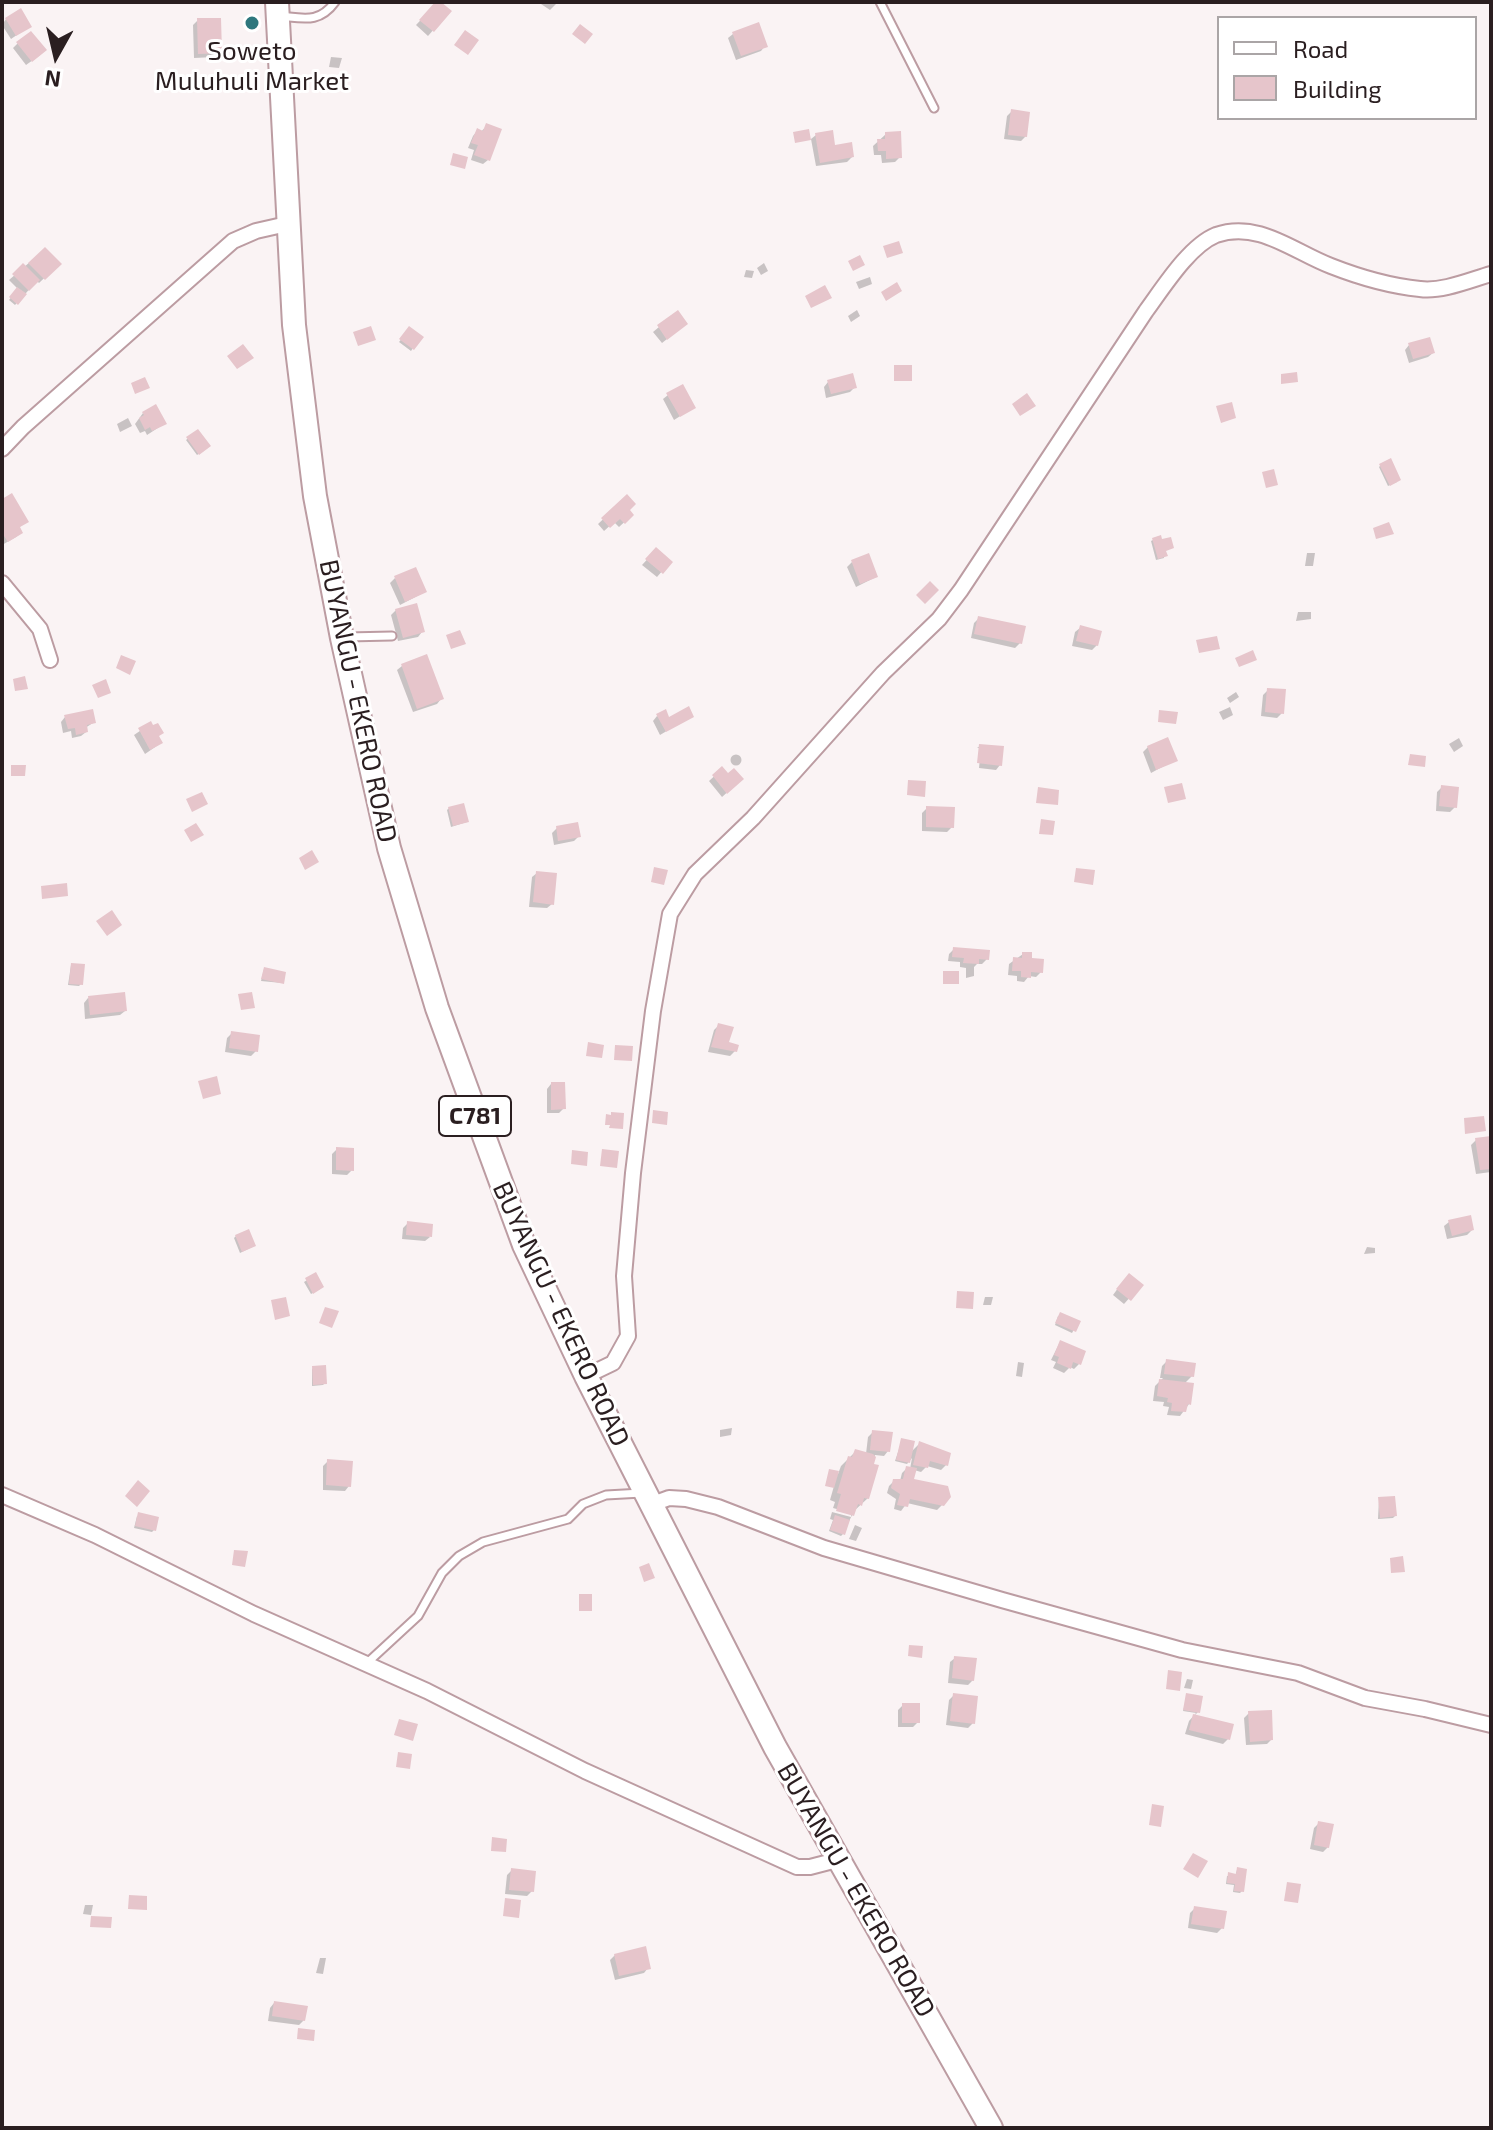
<!DOCTYPE html>
<style>
body{margin:0}
#map{position:relative;width:1493px;height:2130px;overflow:hidden;background:#faf3f4;font-family:"Exo 2",sans-serif}
canvas{display:block}
.frame{position:absolute;inset:0;border:4px solid #2a1e20;pointer-events:none}
.legend{position:absolute;left:1217px;top:16px;width:260px;height:104px;box-sizing:border-box;background:#fff;border:2px solid #aaa5a6;margin:0;padding:10px 14px;list-style:none;font-size:24px;color:#2a1e20}
.legend li{display:flex;align-items:center;gap:16px;height:40px}
.legend b{width:40px;border:2px solid #aaa5a6}
.north{position:absolute;left:16px;top:16px;width:80px;height:80px;-webkit-text-stroke:6px #fff;paint-order:stroke;rotate:188deg;font-size:22px;font-weight:700;line-height:32px;text-align:center;color:#2a1e20}
.north::after{content:'';display:block;margin:auto;width:28px;height:36px;background:#2a1e20;clip-path:polygon(50% 0,100% 100%,50% 72%,0 100%)}
</style>
<div id="map">
<canvas width="1493" height="2130"></canvas>
<div class="frame"></div>
<ul class="legend">
<li><b style="height:10px;background:#fff"></b>Road</li>
<li><b style="height:22px;background:#e6c5cb"></b>Building</li>
</ul>
<div class="north">N</div>
</div>
<script>
const g = document.querySelector('canvas').getContext('2d');
g.lineJoin = 'round';
function paint(path, color) { g.fillStyle = color; g.fill(path, 'evenodd'); }
function strokePath(path, color, width, dash) { g.strokeStyle = color; g.lineWidth = width; g.lineCap = dash ? 'butt' : 'round'; g.setLineDash(dash || []); g.stroke(path); }
function drawText(font, color, halo, rows, align = 'center') {
  g.font = font + ' "Exo 2",sans-serif'; g.lineWidth = 6; g.setLineDash([]); g.textBaseline = 'middle'; g.strokeStyle = halo; g.fillStyle = color; for (const [text, x, y, turn = 0] of rows) {
    g.save(); g.translate(x, y); g.rotate((+turn || 0) * Math.PI / 180); g.textAlign = isNaN(turn) ? turn : align; if (halo) g.strokeText(text, 0, 0); g.fillText(text, 0, 0); g.restore();
  }
}
paint(new Path2D(`
 M438 2 449 12 428 36 416 25Z
 M538 2H558L550 10Z
 M6 19 30 26 11 39 2 25Z
 M198 20 220 53 215 57 194 58 193 25Z
 M733 34 765 46 761 51 736 60 728 38Z
 M18 43 40 55 26 65 13 48Z
 M331 57 342 58 339 68 329 67Z
 M1012 111 1026 136 1021 141 1004 139 1007 116Z
 M487 125 488 160 483 164 471 160 474 150 468 148 473 136 477 131 481 132Z
 M886 134 900 157 895 162 882 163 881 155H874L873 146Z
 M816 135 833 147 852 157 847 162 816 166 811 139Z
 M45 249 59 264 39 283 37 281 15 305 9 300 18 289 9 280Z
 M764 263 768 271 761 275 757 268Z
 M746 270 754 271 752 278 744 277Z
 M870 277 872 284 859 289 856 282Z
 M857 310 860 316 851 322 848 316Z
 M677 312 681 328 662 343 653 332Z
 M410 329 421 337 411 351 399 342Z
 M1409 345 1433 353 1428 357 1409 363 1405 350Z
 M828 382 855 387 850 392 826 398 824 387Z
 M668 395 693 408 674 420 663 399Z
 M143 413 164 424 147 435 145 431 140 433 135 424Z
 M128 418 132 426 120 432 117 424Z
 M197 431 209 446 197 455 186 440Z
 M1381 465 1397 482 1388 486 1379 467Z
 M627 497V510L632 515 619 527 614 522 604 531 598 524Z
 M2 501 26 522 18 528 21 533 16 537 2 545Z
 M1153 540 1164 551V558L1156 560 1151 541Z
 M656 550 670 562 657 577 642 565Z
 M1307 553H1315L1313 566H1305Z
 M852 562 876 577 856 587 847 567Z
 M395 578 425 592 400 605 390 583Z
 M396 610 422 632 418 637 398 641 391 615Z
 M1298 612H1311V619L1296 621Z
 M979 618 1020 643 1015 648 971 638 974 623Z
 M1080 628 1097 645 1092 650 1072 646 1075 632Z
 M402 666 441 699 437 704 413 712 397 670Z
 M1268 690 1282 713 1277 718 1261 716 1263 695Z
 M1236 692 1239 697 1230 703 1227 698Z
 M1230 707 1233 715 1223 720 1219 712Z
 M657 716 669 719 692 716 660 735 653 721Z
 M65 717 93 723 85 728 86 732 81 736 72 738 71 731 63 733 61 722Z
 M150 724 161 743 145 754 134 735Z
 M1459 738 1463 746 1454 752 1449 744Z
 M980 746 1000 765 996 770 979 768 981 748H977Z
 M1148 747 1175 760 1151 773 1143 752Z
 M730.5 760a5.5 5.5 0 1 1 11 0a5.5 5.5 0 1 1-11 0Z
 M722 769 728 776 742 779 722 797 709 781Z
 M1442 787 1455 807 1450 812 1436 811 1437 792Z
 M449 808 467 822 451 827 447 810Z
 M927 808 952 827 947 832 922 831V813Z
 M557 828 579 836 574 841 554 845 552 833Z
 M537 873 552 904 547 908 529 907 532 877Z
 M954 949 987 959 982 964H977L974 967V976L966 978V968L960 967V962L948 961 949 954Z
 M1023 954 1041 972 1036 977 1029 976 1024 982 1017 981V976L1008 975 1009 964Z
 M71 965 81 984 79 986 68 985Z
 M264 969 282 983 261 981Z
 M88 998 125 1011 120 1015 85 1019 84 1003Z
 M719 1025 727 1043 735 1051 730 1056 708 1052 714 1030Z
 M232 1033 256 1051 251 1056 225 1052 227 1038Z
 M551 1084 564 1108 559 1113H547V1089Z
 M1491 1138V1172L1476 1174 1471 1145 1476 1140Z
 M337 1149 352 1170 347 1175 332 1174V1154Z
 M1449 1222 1472 1230 1467 1235 1447 1239 1444 1226Z
 M408 1223 430 1237 425 1241 402 1239 403 1228Z
 M236 1236 252 1247 240 1253 234 1238Z
 M1367 1247 1375 1248V1253L1364 1254Z
 M315 1275 320 1289 311 1294 304 1282Z
 M1124 1280 1141 1285 1124 1304 1113 1295Z
 M985 1297H993L991 1305H983Z
 M1058 1316 1078 1322 1072 1333 1055 1325Z
 M1060 1342 1079 1364 1074 1369 1070 1367 1064 1373 1053 1368 1056 1362 1051 1360Z
 M1167 1361 1192 1376 1184 1384 1189 1404 1180 1416 1167 1415 1169 1407 1163 1406 1164 1402 1153 1401 1155 1386 1163 1378H1160L1162 1366Z
 M1018 1362 1024 1363 1022 1377 1016 1376Z
 M312 1368 325 1383 323 1385 312 1386Z
 M732 1428 731 1435 720 1437V1430Z
 M873 1432 888 1451 884 1456 875 1455 868 1498 854 1511 843 1534 841 1536 829 1531 833 1520 830 1519 832 1512 851 1517V1513L833 1508 835 1502 830 1500 834 1486 830 1472 838 1474 841 1466 856 1451 866 1454 868 1437Z
 M902 1440 911 1452 920 1443 946 1465 941 1470 927 1466 921 1472 914 1470 912 1480 942 1505 937 1510 907 1503 901 1511 894 1509 896 1499 887 1493 889 1486 894 1481H900L902 1473 907 1468 910 1469 912 1458 907 1464 895 1461Z
 M328 1461 349 1486 345 1491 323 1490V1466Z
 M1379 1499 1395 1516 1393 1518 1378 1519Z
 M137 1516 154 1530 152 1532 134 1528Z
 M855 1525 862 1528 856 1541 849 1539Z
 M955 1658 973 1680 968 1685 948 1683 950 1662Z
 M1187 1679 1193 1680 1191 1689 1184 1688Z
 M954 1695 973 1723 968 1728 946 1725 949 1700Z
 M1187 1696 1198 1712 1194 1716 1228 1739 1223 1744 1185 1734 1189 1721 1196 1713 1183 1711Z
 M903 1705 918 1722 913 1727H898V1710Z
 M1249 1713 1271 1740 1267 1744 1246 1745 1244 1718Z
 M1319 1823 1328 1847 1323 1852 1310 1849 1314 1828Z
 M512 1870 532 1891 527 1896 505 1894 507 1875Z
 M1237 1870 1242 1891 1240 1893 1233 1892 1234 1885 1226 1884 1227 1876H1235Z
 M85 1905H93L91 1915 83 1914Z
 M1195 1908 1222 1928 1217 1933 1188 1928 1190 1913Z
 M615 1955 648 1968 644 1973 615 1980 610 1960Z
 M320 1958H326L323 1974 316 1973Z
 M274 2003 304 2020 299 2025 268 2021 270 2008Z`), '#0003');
paint(new Path2D(`
 M435 2H441L452 11 434 32 419 20Z
 M21 8 32 27 16 36 5 18Z
 M197 18H221L222 53 198 54Z
 M759 22 768 47 741 56 732 32Z
 M580 24 593 34 585 44 572 34Z
 M465 30 479 40 468 55 454 45Z
 M31 31 47 50 32 62 16 42Z
 M1011 109 1030 112 1027 137 1008 135Z
 M486 123 502 129 490 161 474 155 478 145 471 143 477 128 483 131Z
 M809 129 811 140 795 143 793 132Z
 M833 130 835 145 852 142 854 157 820 163 815 133Z
 M901 131 902 158 886 159V151H878L877 139H885V132Z
 M453 153 468 157 465 169 450 165Z
 M899 241 903 253 887 258 883 246Z
 M45 247 62 264 45 280 28 263Z
 M860 255 865 265 853 271 848 261Z
 M23 263 40 280 29 291 12 274Z
 M897 282 902 291 886 301 881 292Z
 M825 285 832 298 811 308 805 296Z
 M17 287 27 294 18 305 9 297Z
 M678 310 688 324 667 340 657 325Z
 M371 326 376 340 358 346 353 332Z
 M409 326 424 337 414 350 399 339Z
 M1430 337 1435 353 1413 359 1408 343Z
 M243 344 254 358 237 369 227 356Z
 M894 365H912V381H894Z
 M1297 372 1298 382 1281 384V374Z
 M853 373 857 388 831 394 827 380Z
 M145 377 150 388 135 394 131 383Z
 M683 384 696 408 680 417 666 393Z
 M1027 393 1036 406 1020 416 1012 404Z
 M1232 402 1236 418 1221 423 1216 406Z
 M156 404 167 424 152 431 150 427 145 430 139 418 144 415 142 412Z
 M198 429 211 446 199 455 186 437Z
 M1391 458 1401 480 1390 486 1379 464Z
 M1274 469 1278 485 1266 488 1262 472Z
 M12 493 29 522 20 527 23 533 8 542 4 536 2 537V499Z
 M627 494 636 504 630 510 634 515 625 524 620 519 610 528 601 518Z
 M1389 522 1394 534 1376 539 1373 528Z
 M1161 535 1162 539 1171 537 1174 548 1166 551 1168 556 1158 559 1152 538Z
 M656 547 673 562 663 574 645 559Z
 M869 553 878 577 860 584 851 560Z
 M416 567 427 592 405 602 394 576Z
 M930 581 939 590 925 604 916 595Z
 M417 603 425 632 403 638 395 609Z
 M978 616 1026 626 1022 644 974 634Z
 M1080 625 1102 631 1098 646 1076 641Z
 M460 630 466 644 451 649 446 635Z
 M1217 636 1220 649 1199 653 1196 640Z
 M1253 650 1257 660 1239 667 1235 658Z
 M427 654 444 699 417 709 401 664Z
 M121 655 136 661 130 675 116 668Z
 M25 676 28 689 15 691 13 679Z
 M106 679 111 693 98 698 92 685Z
 M1267 688 1286 689 1284 714 1265 712Z
 M689 706 694 717 666 732 656 714 666 709 669 717Z
 M93 709 96 723 87 725 88 732 76 735 75 728 68 729 64 715Z
 M1159 710 1178 712 1176 724 1158 722Z
 M151 721 153 725 158 723 164 733 159 736 163 743 150 750 138 728Z
 M1168 737 1178 761 1156 770 1147 746Z
 M979 744 1004 746 1002 766 977 763Z
 M1410 754 1426 756 1425 767 1408 765Z
 M11 765H26L25 776H11Z
 M722 766 728 773 734 768 744 779 727 794 712 775Z
 M908 780 926 781 925 797 907 795Z
 M1182 783 1186 799 1168 803 1164 787Z
 M1441 785 1459 787 1457 808 1439 806Z
 M1038 787 1059 790 1058 805 1036 803Z
 M202 792 208 804 192 812 186 799Z
 M464 803 469 822 453 826 448 807Z
 M926 806 955 807 954 828 926 827Z
 M1041 819 1055 821 1053 835 1039 834Z
 M578 822 581 837 558 841 556 826Z
 M196 823 204 835 191 842 184 830Z
 M312 850 319 862 305 870 299 858Z
 M654 867 668 870 664 885 651 882Z
 M1076 868 1095 870 1093 885 1074 882Z
 M536 871 557 873 554 905 533 902Z
 M67 883 68 896 42 899 41 886Z
 M112 910 122 925 107 936 96 921Z
 M953 947 990 950 989 960 979 959V964L963 963 964 958 952 957Z
 M1022 952H1032V958L1044 959 1043 973 1031 972V978L1021 977V971H1012L1013 957 1022 958Z
 M71 963 85 964 83 985 69 984Z
 M264 967 286 972 284 984 261 979Z
 M943 971H959V984H943Z
 M125 992 127 1011 90 1015 88 996Z
 M252 992 255 1008 241 1010 238 994Z
 M718 1023 734 1027 729 1042 739 1045 737 1052 711 1047Z
 M231 1031 260 1035 258 1052 229 1048Z
 M588 1042 604 1045 602 1058 586 1056Z
 M615 1045 633 1046 632 1061 614 1060Z
 M217 1076 221 1094 203 1099 198 1081Z
 M551 1082H565L566 1109 551 1110Z
 M653 1110 668 1112 667 1125 652 1123Z
 M611 1112 624 1113 623 1129 609 1128 610 1125H605L606 1114 611 1115Z
 M1484 1116 1486 1131 1465 1134 1464 1118Z
 M1491 1136V1169L1480 1170 1475 1138Z
 M336 1147 354 1148V1171L336 1170Z
 M602 1149 619 1151 617 1168 600 1166Z
 M572 1150 588 1152 587 1166 571 1164Z
 M1471 1215 1474 1230 1452 1236 1448 1220Z
 M407 1221 433 1224 432 1237 406 1235Z
 M249 1229 256 1246 242 1252 235 1235Z
 M316 1272 324 1287 313 1294 305 1278Z
 M1129 1273 1144 1285 1131 1301 1116 1289Z
 M957 1291 974 1292 973 1309 956 1308Z
 M286 1297 290 1316 275 1320 271 1300Z
 M325 1307 339 1311 332 1328 319 1323Z
 M1060 1312 1081 1321 1076 1332 1055 1323Z
 M1060 1340 1086 1351 1081 1365 1073 1362 1071 1369 1057 1363 1059 1357 1054 1355Z
 M1166 1359 1196 1363 1194 1377 1164 1374Z
 M326 1365 327 1384 313 1385 312 1366Z
 M1159 1379 1194 1383 1191 1405 1188 1404 1186 1412 1171 1411 1172 1403 1167 1402 1168 1398 1157 1396Z
 M872 1430 893 1432 890 1452 870 1450Z
 M901 1438 915 1441 910 1463 896 1460Z
 M919 1441 951 1453 948 1466 930 1461 928 1468 913 1465Z
 M855 1449 873 1454 876 1457 874 1464 879 1465 869 1499 864 1498 862 1506 858 1504 854 1516 836 1511 841 1494 837 1493 848 1456 852 1457Z
 M327 1459 353 1461 351 1487 326 1485Z
 M906 1466 917 1468 914 1479 948 1486 951 1497 944 1506 910 1499 908 1507 897 1505 900 1494 891 1488 893 1479H903Z
 M829 1469 839 1471 834 1488 825 1486Z
 M138 1480 150 1491 137 1507 125 1496Z
 M1395 1496 1397 1516 1380 1518 1378 1497Z
 M138 1512 159 1517 156 1531 135 1526Z
 M835 1515 850 1520 845 1535 830 1530Z
 M234 1550 248 1551 245 1567 232 1565Z
 M1403 1556 1405 1572 1391 1573 1390 1558Z
 M649 1563 655 1578 644 1582 639 1567Z
 M579 1594H592V1611H579Z
 M909 1645 923 1646 922 1658 908 1656Z
 M954 1656 977 1658 974 1681 952 1678Z
 M1168 1670 1182 1672 1180 1691 1166 1689Z
 M953 1693 978 1696 975 1724 950 1721Z
 M1186 1693 1203 1696 1200 1713 1183 1710Z
 M902 1703H920V1723H902Z
 M1272 1710 1273 1740 1250 1742 1248 1711Z
 M1193 1714 1234 1724 1230 1740 1189 1730Z
 M399 1719 418 1724 413 1741 394 1735Z
 M398 1752 412 1754 410 1769 396 1767Z
 M1152 1804 1164 1806 1161 1827 1149 1825Z
 M1318 1821 1334 1824 1329 1848 1314 1845Z
 M492 1837 507 1839 506 1852 491 1851Z
 M1193 1853 1208 1861 1198 1878 1183 1869Z
 M1237 1867 1247 1869 1244 1892 1234 1891 1235 1884 1227 1883 1228 1872 1236 1874Z
 M511 1868 536 1871 534 1892 509 1890Z
 M1287 1882 1301 1884 1298 1903 1284 1901Z
 M129 1895 147 1896V1910L128 1909Z
 M505 1898 521 1900 519 1918 503 1916Z
 M1194 1906 1227 1911 1224 1929 1191 1924Z
 M91 1916 112 1917 111 1928 90 1927Z
 M646 1946 651 1969 619 1976 614 1954Z
 M274 2001 308 2006 305 2021 272 2016Z
 M298 2028 315 2030 314 2041 297 2039Z`), '#e6c5cb');
const service = new Path2D(`
 M880 2 934 108
 M279 16C303 18 319 24 335 2
 M347 637 392 636
 M366 1664 418 1616 442 1573 459 1556 483 1542 568 1519 583 1504 606 1495 642 1493`);
const minor = new Path2D(`
 M2 449 23 427 233 241 256 231 287 224
 M2 583 40 629 50 660
 M586 1376 613 1363 628 1336 624 1276 633 1173 653 1011 670 914 695 874 753 818 883 673 939 619 961 590 1146 311C1163 288 1189 246 1216 235 1258 220 1294 252 1331 266 1359 277 1390 286 1420 289 1442 292 1470 280 1491 274
 M2 1495 95 1535 254 1614 427 1691 585 1771 797 1867H810L837 1860
 M650 1505 669 1498 686 1499 718 1507 824 1548 1002 1600 1182 1650 1298 1673 1365 1698 1425 1709 1491 1725`);
const primary = new Path2D(`
 M277 2 294 325 315 496 342 638 389 848 437 1008 524 1245 586 1376 775 1747 991 2128`);
strokePath(service, '#bc9ca2', 11);
strokePath(minor, '#bc9ca2', 18);
strokePath(primary, '#bc9ca2', 26);
strokePath(service, '#fff', 7);
strokePath(minor, '#fff', 14);
strokePath(primary, '#fff', 22);
for (const [x, y, r, color] of [
 [252,23,8,"#2e777d"]
]) { const dot = new Path2D(); dot.arc(x, y, r, 0, 2 * Math.PI); g.fillStyle = color; g.fill(dot); strokePath(dot, '#fff', 3); }
for (const [x, y, w] of [
 [475,1116,72]
]) { const box = new Path2D(); box.roundRect(x - w / 2, y - 20, w, 40, 6); g.fillStyle = '#fff'; g.fill(box); strokePath(box, '#2a1e20', 2); }
drawText('bold 24px', '#2a1e20', null, [
 ["C781",475,1116]
]);
drawText('26px', '#2a1e20', '#fff', [
 ["Soweto",252,51],
 ["Muluhuli Market",252,81]
]);
drawText('26px', '#2a1e20', '#fff', [
 ["BUYANGU - EKERO ROAD",358,701,78],
 ["BUYANGU - EKERO ROAD",561,1314,65],
 ["BUYANGU - EKERO ROAD",856,1890,60]
]);
</script>
